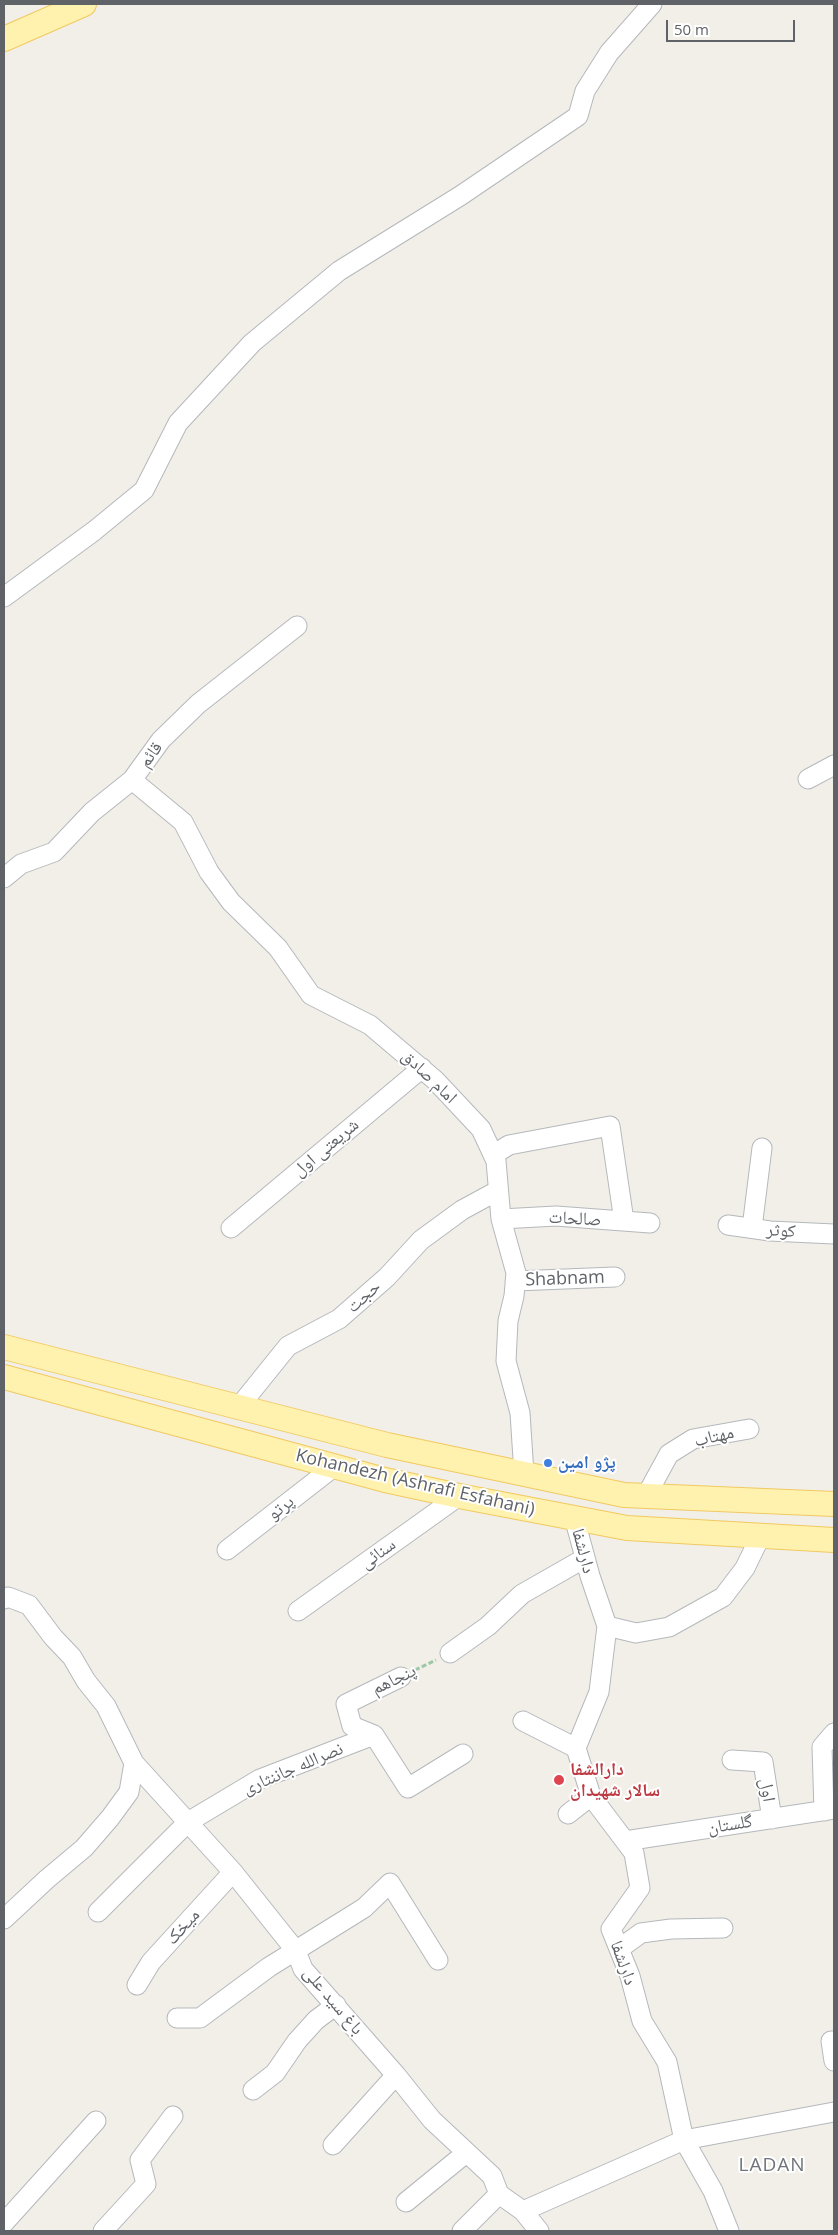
<!DOCTYPE html>
<meta charset="utf-8">
<style>
body{margin:0}
#map{position:relative;width:838px;height:2235px;overflow:hidden;background:#f1efe8;font-family:"Open Sans",sans-serif}
canvas{display:block}
.frame{position:absolute;inset:0;border:5px solid #5f6368;pointer-events:none}
.scale{position:absolute;left:666px;top:20px;width:129px;height:22px;box-sizing:border-box;border:2px solid #5f6368;border-top:0;padding-left:6px;font-size:15px;line-height:18px;white-space:nowrap;color:#5f6368;-webkit-text-stroke:4px #fff;paint-order:stroke}
</style>
<div id="map">
<canvas width="838" height="2235"></canvas>
<div class="frame"></div>
<div class="scale">50 m</div>
</div>
<script>
const g = document.querySelector('canvas').getContext('2d');
g.lineJoin = 'round';
function strokePath(path, color, width, dash) { g.strokeStyle = color; g.lineWidth = width; g.lineCap = dash ? 'butt' : 'round'; g.setLineDash(dash || []); g.stroke(path); }
function drawText(font, color, halo, rows, align = 'center') {
  g.font = font + ' "Open Sans","Noto Naskh Arabic",sans-serif'; g.lineWidth = 4; g.setLineDash([]); g.textBaseline = 'middle'; g.strokeStyle = halo; g.fillStyle = color; for (const [text, x, y, turn = 0] of rows) {
    g.save(); g.translate(x, y); g.rotate((+turn || 0) * Math.PI / 180); g.textAlign = isNaN(turn) ? turn : align; if (halo) g.strokeText(text, 0, 0); g.fillText(text, 0, 0); g.restore();
  }
}
const minor = new Path2D(`
 M4 597 94 531 144 490 178 423 252 343 339 271 460 196 578 116 585 91 609 53 652 4
 M808 779 834 765
 M132 780 183 822 209 872 231 902 278 948 311 995 370 1025 435 1080 481 1129 496 1161 501 1219 516 1273 514 1296 508 1321 506 1361 520 1413 524 1474
 M4 878 21 864 54 852 92 812 132 780 161 740 198 704 297 626
 M493 1155 509 1145 610 1126 624 1221
 M501 1219 556 1216 650 1223
 M728 1225 770 1231 834 1234
 M231 1228 422 1068
 M752 1228 762 1148
 M515 1281 615 1277
 M238 1408 288 1346 339 1319 387 1277 421 1240 462 1210 497 1191
 M646 1496 669 1454 693 1439 749 1429
 M227 1550 335 1466
 M4 1599 8 1597 29 1605 53 1637 72 1657 86 1681 106 1706 134 1763 129 1792 110 1818 84 1848 47 1879 4 1919
 M298 1611 459 1496
 M607 1626 636 1633 669 1627 723 1597 745 1568 761 1535
 M450 1653 488 1626 522 1594 585 1558
 M401 1677 346 1704 352 1726 374 1735 408 1788 463 1754
 M523 1721 576 1748
 M732 1760 763 1762 772 1819
 M134 1763 233 1872 296 1951 303 1969 396 2075 432 2120 492 2176 499 2194 523 2211 539 2231
 M824 1811 822 1747 834 1733
 M568 1814 591 1796
 M625 1841 834 1809
 M98 1912 188 1822 260 1779 374 1735
 M619 1949 641 1933 671 1929 723 1928
 M137 1985 151 1962 233 1872
 M177 2018H200L269 1967 364 1908 390 1883 438 1960
 M834 2041H831L834 2061
 M253 2090 275 2073 297 2041 316 2020 336 2005
 M333 2145 396 2075
 M406 2202 466 2153
 M523 2211 684 2140 667 2062 642 2021 630 1976 611 1929 640 1888 634 1853 591 1796 576 1748 599 1692 607 1626 590 1576 574 1517
 M4 2223 96 2121
 M103 2231 146 2184 140 2160 173 2116
 M462 2231 499 2194
 M729 2231 713 2191 684 2140 834 2112`);
const major = new Path2D(`
 M4 39 84 4
 M4 1347 387 1445 624 1495 834 1504
 M4 1377 385 1480 459 1496 627 1528 834 1540`);
strokePath(minor, '#b5b8bc', 21);
strokePath(major, '#f2c960', 26);
strokePath(new Path2D(`
 M415 1670 436 1660`), '#9cc7a9', 3, [5, 2.5]);
strokePath(minor, '#fff', 19);
strokePath(major, '#fff2af', 24);
for (const [x, y, r, color] of [
 [548,1463,5,"#3f7fe0"],
 [559,1780,6,"#e0444e"]
]) { const dot = new Path2D(); dot.arc(x, y, r, 0, 2 * Math.PI); g.fillStyle = color; g.fill(dot); strokePath(dot, '#fff', 2); }
drawText('18px', '#5f6368', '#fff', [
 ["قائم",151,755,-53],
 ["امام صادق",429,1077,44],
 ["شریعتی اول",326,1148,-40],
 ["صالحات",575,1219,3],
 ["کوثر",781,1231,4],
 ["Shabnam",565,1279,-2],
 ["حجت",364,1297,-41],
 ["مهتاب",714,1437,-13],
 ["Kohandezh (Ashrafi Esfahani)",415,1483,13],
 ["پرتو",281,1508,-38],
 ["دارلشفا",583,1551,75],
 ["سنائی",378,1554,-36],
 ["پنجاهم",394,1680,-26],
 ["نصرالله جاننثاری",293,1769,-23],
 ["اول",767,1790,81],
 ["گلستان",730,1825,-9],
 ["میخک",183,1927,-48],
 ["دارلشفا",623,1963,70],
 ["باغ سید علی",333,2001,50]
]);
drawText('bold 18px', '#366cbe', '#fff', [
 ["پژو امین",558,1463]
], 'left');
drawText('bold 18px', '#be3a42', '#fff', [
 ["دارالشفا",570,1770],
 ["سالار شهیدان",570,1791]
], 'left');
g.letterSpacing = '1px';
drawText('19px', '#70757a', '#fff', [
 ["LADAN",772,2166]
]);
g.letterSpacing = '0px';
</script>
